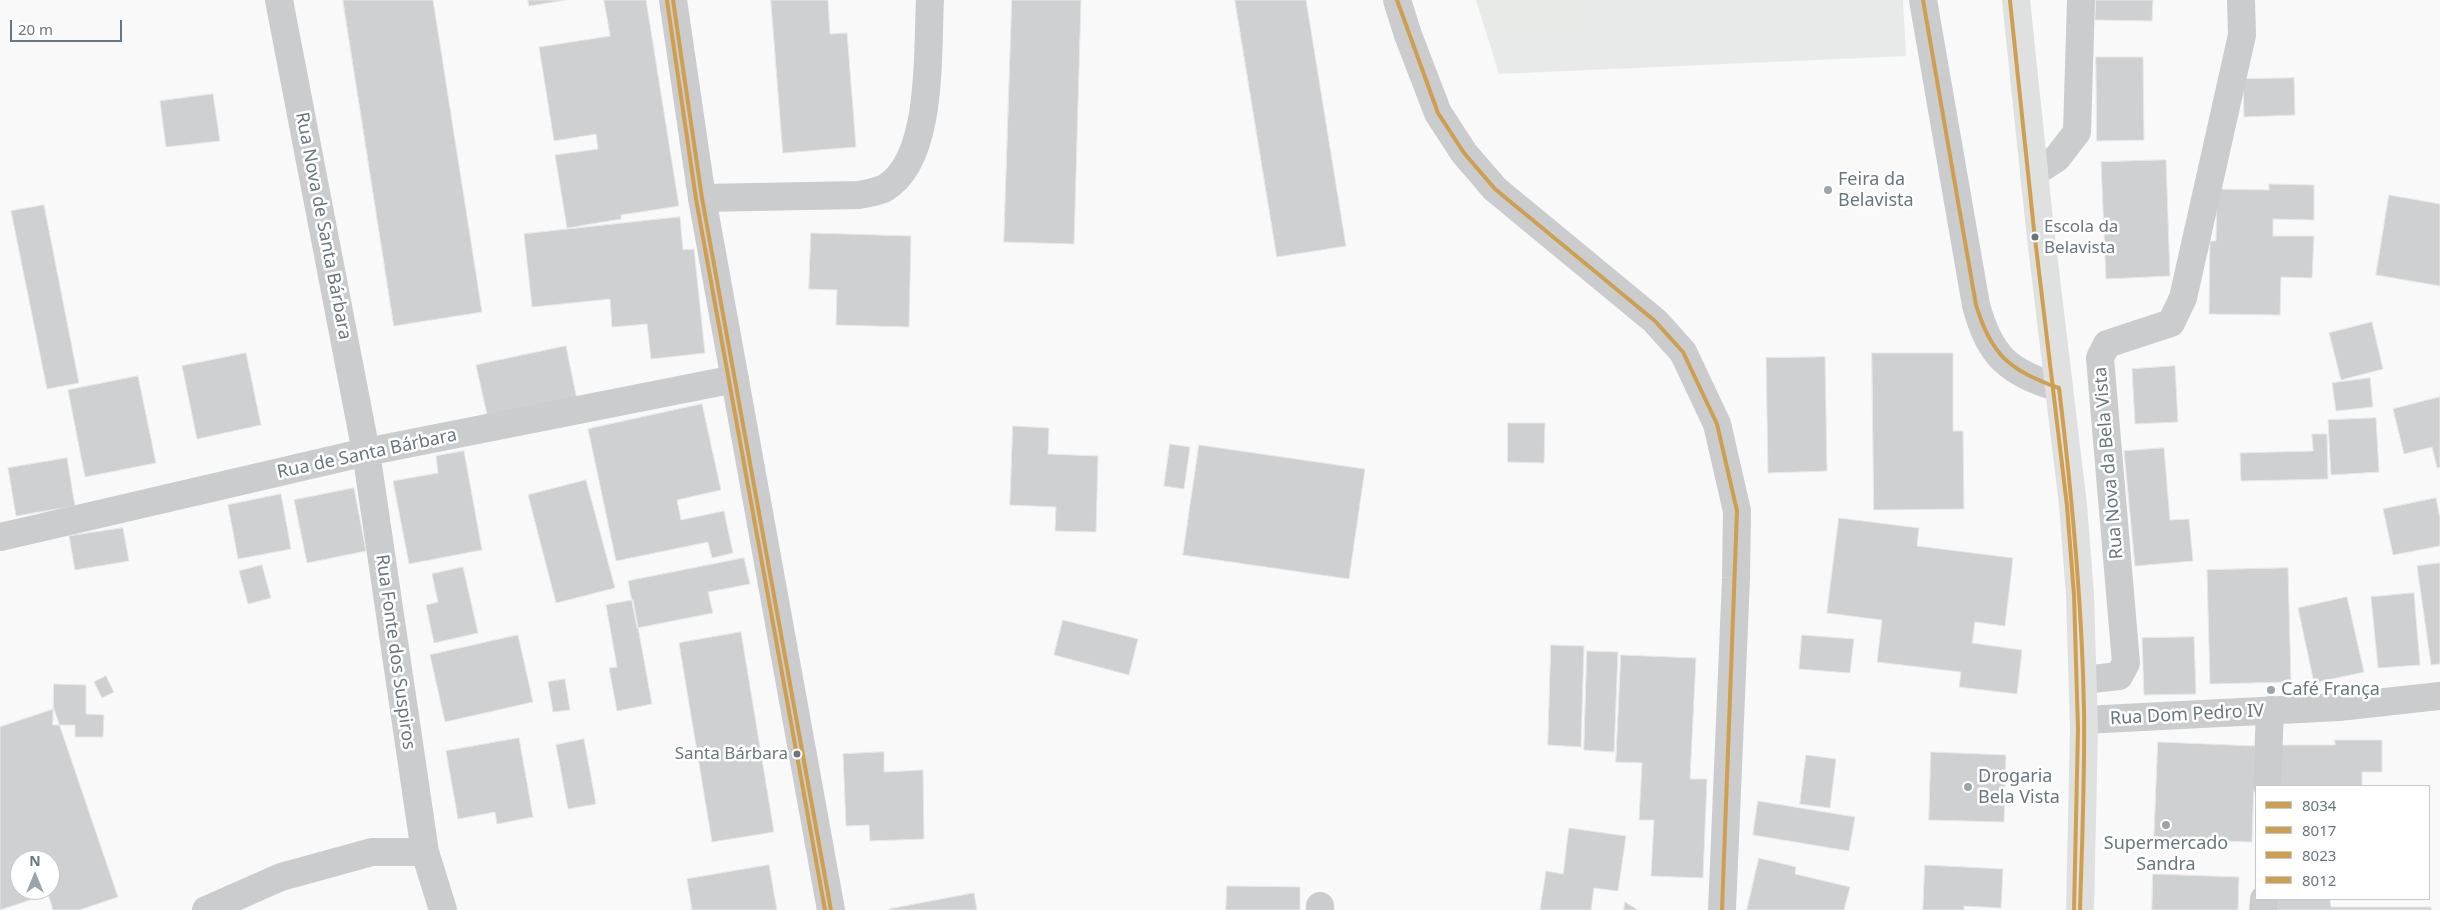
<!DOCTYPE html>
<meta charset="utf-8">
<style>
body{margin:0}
#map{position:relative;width:2440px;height:910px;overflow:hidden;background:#f9f9f9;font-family:"Noto Sans",sans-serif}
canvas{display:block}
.legend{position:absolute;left:2255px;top:785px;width:175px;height:115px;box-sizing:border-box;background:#fff;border:1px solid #c3c9cc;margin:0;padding:6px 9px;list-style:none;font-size:15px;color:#68777f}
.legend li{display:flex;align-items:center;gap:10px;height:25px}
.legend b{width:25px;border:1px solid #c3c9cc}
.north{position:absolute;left:10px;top:850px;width:50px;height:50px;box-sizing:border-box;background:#fff;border:1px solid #c3c9cc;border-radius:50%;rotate:0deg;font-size:14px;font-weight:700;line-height:20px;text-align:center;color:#68777f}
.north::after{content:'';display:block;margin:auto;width:18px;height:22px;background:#9ba4aa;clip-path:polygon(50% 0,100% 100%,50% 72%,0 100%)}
.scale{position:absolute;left:10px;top:20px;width:112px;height:22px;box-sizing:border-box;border:2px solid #68777f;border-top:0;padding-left:6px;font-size:15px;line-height:18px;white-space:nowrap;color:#68777f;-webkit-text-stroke:4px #fff;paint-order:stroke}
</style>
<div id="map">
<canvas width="2440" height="910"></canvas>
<ul class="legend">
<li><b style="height:6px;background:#cf9f4f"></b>8034</li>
<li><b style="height:6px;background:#cf9f4f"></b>8017</li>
<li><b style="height:6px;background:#cf9f4f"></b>8023</li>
<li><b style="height:6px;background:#cf9f4f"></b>8012</li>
</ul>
<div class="north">N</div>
<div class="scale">20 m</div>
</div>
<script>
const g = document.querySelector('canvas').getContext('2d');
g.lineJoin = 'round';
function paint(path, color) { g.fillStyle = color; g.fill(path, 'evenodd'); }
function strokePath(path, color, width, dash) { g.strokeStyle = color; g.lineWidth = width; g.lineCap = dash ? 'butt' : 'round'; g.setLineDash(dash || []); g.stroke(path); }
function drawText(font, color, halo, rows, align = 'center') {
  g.font = font + ' "Noto Sans",sans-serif'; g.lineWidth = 5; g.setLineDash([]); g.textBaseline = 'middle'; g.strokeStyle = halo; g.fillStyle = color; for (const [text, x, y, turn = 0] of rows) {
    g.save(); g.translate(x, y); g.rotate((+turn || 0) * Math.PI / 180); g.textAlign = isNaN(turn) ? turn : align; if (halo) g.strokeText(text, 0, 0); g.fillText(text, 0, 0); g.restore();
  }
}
paint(new Path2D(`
 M1476 0H1903L1906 56 1499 74Z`), '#e8e9e9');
paint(new Path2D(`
 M1476 0H1584L1585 32 1488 37Z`), '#e8eae7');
const building = new Path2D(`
 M343 0H433L482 312 394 326Z
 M528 0H566L529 6Z
 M604 0H646L679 206 621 215V219L567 228 555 155 598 149 596 134 554 141 539 47 610 36Z
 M771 0H828L830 34 847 33 856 147 783 153Z
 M1012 0H1081L1074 244 1004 242Z
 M1235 0H1306L1346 246 1277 257Z
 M2096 0H2153L2152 21 2095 20Z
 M2096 57H2143L2144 140 2097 141Z
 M2294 78 2295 115 2244 117 2243 79Z
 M213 94 220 141 166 147 160 101Z
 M2166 160 2170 276 2106 279 2101 162Z
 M2269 184 2314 185V220L2273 219V236H2314L2312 278 2281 277 2280 315 2209 314 2210 241H2216L2217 189 2269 190Z
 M2389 195 2440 204V286L2376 275Z
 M44 205 79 383 47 389 11 211Z
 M680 217 683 250 694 249 705 353 651 359 647 324 612 327 610 299 532 307 524 234Z
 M811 233 911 236 909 327 836 325 837 290 809 289Z
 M2372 322 2383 369 2341 380 2329 333Z
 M566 346 577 400 488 419 476 365Z
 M246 353 261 425 197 439 182 366Z
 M1872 353H1953V431H1963L1964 509 1874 510Z
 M1825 357 1827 471 1768 473 1766 358Z
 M2175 366 2178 422 2135 424 2132 369Z
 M138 376 156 463 85 477 68 390Z
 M2370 378 2373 407 2336 411 2332 383Z
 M2440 397V467L2437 468 2432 447 2404 454 2393 409Z
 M702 404 721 490 677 500 681 520 724 511 733 553 712 558 708 542 616 561 588 429Z
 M2376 418 2379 472 2331 475 2328 420Z
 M1508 423H1545L1544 463 1508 462Z
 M1013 426 1049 428 1048 454 1098 456 1096 532 1055 531 1056 507 1010 505Z
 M2312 434H2327L2328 479 2241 481 2240 453 2313 451Z
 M1170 444 1190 447 1184 489 1164 486Z
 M1199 445 1365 469 1349 579 1183 555Z
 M2164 448 2170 520 2189 519 2193 561 2135 566 2124 451Z
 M464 451 482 550 409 564 393 481 438 473 436 456Z
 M67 458 75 506 16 516 8 468Z
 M586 480 615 588 556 603 528 495Z
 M354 488 366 551 307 563 294 500Z
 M281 494 291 549 238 559 228 505Z
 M2436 498 2440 518V546L2393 555 2383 509Z
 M1839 518 1919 528 1917 546 2013 558 2005 626 1975 622 1972 643 2022 650 2017 694 1959 687 1961 672 1877 662 1882 620 1827 613Z
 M123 528 129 561 75 570 69 536Z
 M744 558 750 584 708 592 713 613 637 628 628 581Z
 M2440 563V664L2431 665 2417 566Z
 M262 565 271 598 248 604 239 571Z
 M463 567 478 633 434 643 426 605 438 602 432 574Z
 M2288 568 2291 682 2210 684 2207 570Z
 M2414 593 2420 665 2378 668 2371 597Z
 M2347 597 2364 672 2314 683 2298 608Z
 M633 600 652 704 617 711 609 668 617 667 606 605Z
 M1063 620 1138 639 1129 675 1054 655Z
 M741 632 774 832 712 842 679 643Z
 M518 635 533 702 445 722 430 655Z
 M1802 635 1854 639 1850 673 1799 669Z
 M2194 637 2196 694 2144 695 2142 638Z
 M1551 645 1584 646 1581 747 1548 745Z
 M1587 651 1618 652 1614 752 1584 750Z
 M1621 655 1696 658 1690 779H1707L1703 878 1651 876 1654 820H1639L1642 763 1616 762Z
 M106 676 114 692 102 698 94 682Z
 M565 679 570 710 553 712 548 682Z
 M54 684 86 685V714L104 715 103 737H75V725H53Z
 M54 709 118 897 79 910H53L48 894 0 910V727ZM20 860H50V890H20Z
 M519 738 533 817 497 824 495 812 458 819 446 751Z
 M584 739 596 804 568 809 556 745Z
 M2335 740H2382V772H2362V786H2276V745H2335Z
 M2158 742 2255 746 2252 842 2154 839Z
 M884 752V772L923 770 924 839 870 841 869 825 846 826 843 754Z
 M1931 752 2006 755 2004 822 1929 820Z
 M1806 755 1836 759 1830 808 1800 804Z
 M1758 801 1855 817 1849 851 1753 835Z
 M1569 828 1626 836 1618 891 1594 888 1591 910H1540L1546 871 1563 874Z
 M1759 858 1796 867 1795 874 1850 887 1844 910H1747Z
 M769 865 777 910H692L687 879Z
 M1925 865 2003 869 2001 908 1964 906V910H1923Z
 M2153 874 2239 877 2238 910H2152Z
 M1227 886 1300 887V910H1226Z
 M974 893 977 910H890V909Z
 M2277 899H2330L2331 907H2431V910H2277Z
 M1625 902 1638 910H1624Z`);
paint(building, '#cfd0d1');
strokePath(building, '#e8e8e8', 1);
strokePath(new Path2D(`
 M279 0 366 452 425 852 443 910
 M1397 0 1408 35 1438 113 1464 153 1495 189 1655 321 1683 352 1717 424 1737 511 1736 578 1722 910
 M1923 0 1976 305C1990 357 2008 372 2059 388
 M2034 173 2057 158 2077 132 2081 0
 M702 198 859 195C867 193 878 192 885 188 934 159 927 50 930 0
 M0 537 366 452 735 379
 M2083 680 2119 676 2126 663 2100 358 2107 344 2171 323 2183 298 2242 35 2241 0
 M2084 720 2339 707 2440 696
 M2267 786 2270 710
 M1320 906V910
 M206 910 281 877 372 852H425
 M2263 910 2264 899`), '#cacccd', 28);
strokePath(new Path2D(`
 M673 0 702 198 831 910`), '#cacccd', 28);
strokePath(new Path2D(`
 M2016 0 2040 229 2073 505 2080 595 2084 729 2080 910`), '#dfe0e0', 28);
strokePath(new Path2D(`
 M1397 0 1438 113 1464 153 1495 189 1655 321 1683 352 1717 424 1737 511 1722 910
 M1923 0 1976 305C1991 355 2010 371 2059 388 2072 495 2082 602 2084 709 2085 776 2082 843 2080 910`), '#cf9f4f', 4);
strokePath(new Path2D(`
 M673 0 702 198 831 910`), '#cf9f4f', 4);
strokePath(new Path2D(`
 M667 1 696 199 825 910`), '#cf9f4f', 4);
strokePath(new Path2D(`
 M2010 1 2034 230 2067 506 2074 595 2078 729 2074 910`), '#cf9f4f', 4);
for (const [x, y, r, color] of [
 [1828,190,5,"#9ba4aa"],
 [2035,237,4.5,"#68777f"],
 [2271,690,5,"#9ba4aa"],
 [797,754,4.5,"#68777f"],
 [1968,787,5,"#9ba4aa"],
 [2166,825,5,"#9ba4aa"]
]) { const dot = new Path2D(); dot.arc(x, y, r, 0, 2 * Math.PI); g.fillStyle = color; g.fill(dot); strokePath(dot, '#fff', 2); }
drawText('17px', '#68777f', '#fff', [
 ["Escola da",2044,227],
 ["Belavista",2044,248],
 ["Santa Bárbara",788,754,"right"]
], 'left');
drawText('18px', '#68777f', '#fff', [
 ["Feira da",1838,180],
 ["Belavista",1838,201],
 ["Café França",2281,690],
 ["Drogaria",1978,777],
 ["Bela Vista",1978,798],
 ["Supermercado",2166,844,"center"],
 ["Sandra",2166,865,"center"]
], 'left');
drawText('18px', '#68777f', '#fff', [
 ["Rua Nova de Santa Bárbara",323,226,79],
 ["Rua de Santa Bárbara",367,454,-12],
 ["Rua Nova da Bela Vista",2109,463,-95],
 ["Rua Fonte dos Suspiros",395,652,82],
 ["Rua Dom Pedro IV",2187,715,-3]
]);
</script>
